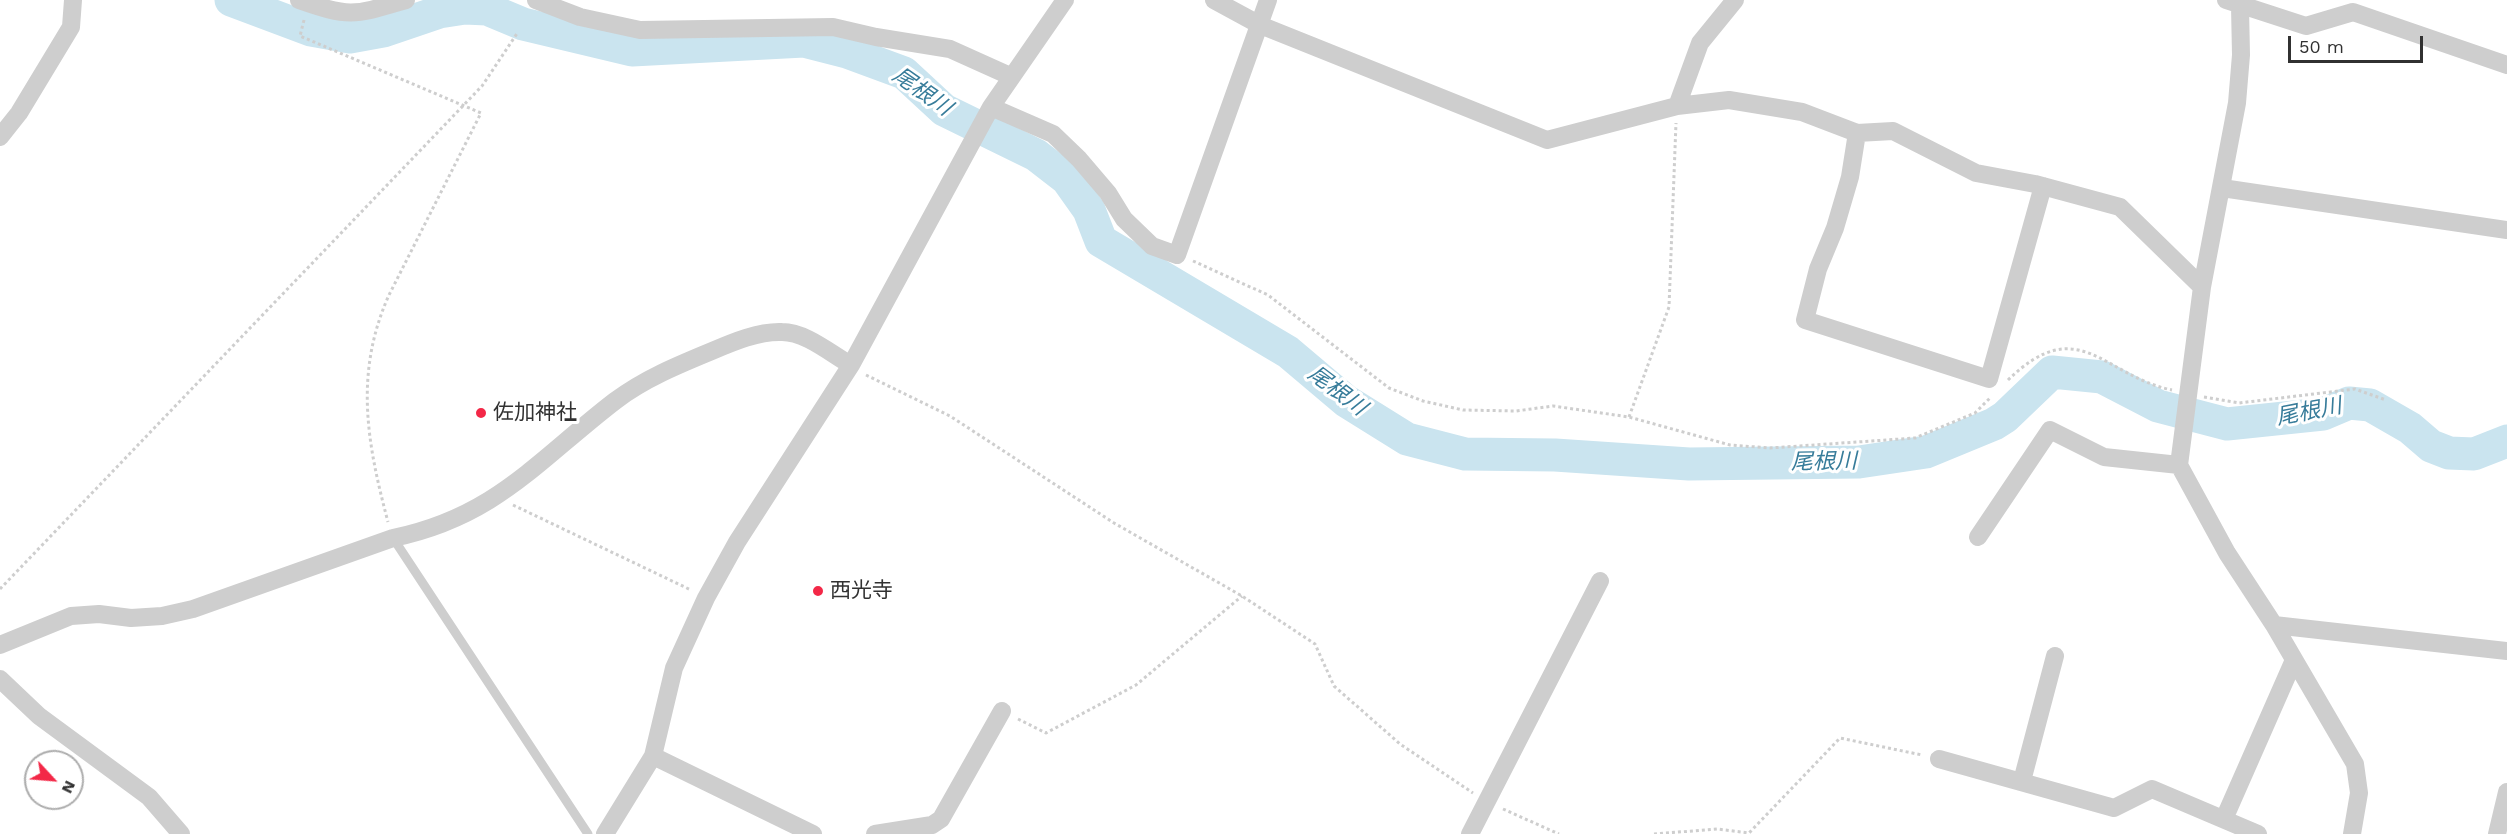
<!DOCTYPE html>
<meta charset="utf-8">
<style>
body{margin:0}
#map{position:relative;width:2507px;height:834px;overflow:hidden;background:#fff;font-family:"Work Sans",sans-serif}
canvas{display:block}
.north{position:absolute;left:24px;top:750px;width:60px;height:60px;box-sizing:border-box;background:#fff;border:2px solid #adadad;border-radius:50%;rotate:116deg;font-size:16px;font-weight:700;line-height:24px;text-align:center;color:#313131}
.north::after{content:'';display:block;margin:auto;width:21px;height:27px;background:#f32847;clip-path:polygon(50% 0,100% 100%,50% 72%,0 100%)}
.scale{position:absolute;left:2288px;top:36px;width:135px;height:27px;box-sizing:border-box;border:3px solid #313131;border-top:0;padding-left:8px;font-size:18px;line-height:21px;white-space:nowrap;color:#313131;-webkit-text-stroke:4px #fff;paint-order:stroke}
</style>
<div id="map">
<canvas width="2507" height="834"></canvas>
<div class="north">N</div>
<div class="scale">50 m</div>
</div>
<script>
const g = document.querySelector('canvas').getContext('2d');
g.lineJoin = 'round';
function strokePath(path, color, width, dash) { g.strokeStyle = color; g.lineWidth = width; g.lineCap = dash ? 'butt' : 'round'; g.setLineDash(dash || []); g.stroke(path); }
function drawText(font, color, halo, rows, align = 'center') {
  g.font = font + ' "Work Sans","Noto Sans JP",sans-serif'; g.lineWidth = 6; g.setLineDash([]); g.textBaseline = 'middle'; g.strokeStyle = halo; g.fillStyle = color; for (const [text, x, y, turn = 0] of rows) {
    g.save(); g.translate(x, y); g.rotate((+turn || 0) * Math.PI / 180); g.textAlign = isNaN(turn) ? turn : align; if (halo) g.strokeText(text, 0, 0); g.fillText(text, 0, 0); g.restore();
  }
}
strokePath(new Path2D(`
 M231 0 311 30 350 37 383 31 439 12 465 8 487 9 523 24 632 50 804 41 847 52 904 73 944 110 1036 155 1067 179 1089 210 1101 241 1288 352 1346 401 1407 439 1465 454 1555 455 1689 464 1859 462 1926 452 1994 424 2005 417 2052 372 2102 377 2158 406 2227 424 2323 414 2349 403 2370 405 2410 428 2431 446 2449 453 2474 454 2507 441`), '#cae4ef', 33);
strokePath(new Path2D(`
 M304 20 300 36 481 113 389 295C354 373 367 443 388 522
 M1193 261 1268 295 1389 388 1423 401 1463 410 1516 411 1553 406 1629 417 1730 445 1770 448 1915 438 1975 413 1991 397
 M866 375 950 416 1114 523 1242 596 1315 644 1334 686 1400 744 1473 793
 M2008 380C2079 311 2103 376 2172 390
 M2204 397 2239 403 2355 389 2386 400
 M1629 417 1669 307 1676 123
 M513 505 691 590
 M0 589 482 86 518 32
 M1018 719 1046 733 1136 685 1242 596
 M1503 809 1559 834
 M1654 834 1717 829 1749 833 1840 738 1922 755`), '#cecece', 3, [3, 3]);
strokePath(new Path2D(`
 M393 538 588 834`), '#cecece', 9);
strokePath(new Path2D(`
 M299 0C350 18 355 15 406 0
 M536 0 580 17 640 30 833 27 876 37 950 49 1010 76
 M1214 0 1260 25 1547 140 1677 106 1729 100 1802 112 1857 133 1893 131 1976 173 2035 184 2120 207 2202 287
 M2226 0 2306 26 2353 12 2507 65
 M2240 6 2241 55 2237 103 2202 287 2179 465 2227 553 2274 625 2355 764 2359 793 2352 834
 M1677 106 1700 43 1735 0
 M991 107 1053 134 1079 159 1108 193 1124 219 1152 246 1177 255 1268 0
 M1857 133 1850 177 1835 228 1818 269 1805 320 1989 379 2043 186
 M0 137 19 113 71 27 73 0
 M2222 188 2507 230
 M1978 537 2050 430 2104 457 2179 465
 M2274 625 2507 651
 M0 645 71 616 99 614 131 618 162 616 193 609 393 538C495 517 537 461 615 401 644 379 678 365 712 351 733 342 759 331 782 332 806 332 831 354 851 365
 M0 679 39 716 149 797 181 834
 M653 756 813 834
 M1939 759 2114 808 2152 789 2258 834
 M2022 781 2055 656
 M2224 819 2294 660
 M605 834 653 756 674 668 706 598 737 542 851 365 991 107 1065 0
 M875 834 932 825 941 819 1002 711
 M1470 834 1600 581
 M2497 834 2507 792`), '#cecece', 18);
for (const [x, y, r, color] of [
 [481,413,6,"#f32847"],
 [818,591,6,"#f32847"]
]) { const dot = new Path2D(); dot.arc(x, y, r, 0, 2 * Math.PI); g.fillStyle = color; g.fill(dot); strokePath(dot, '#fff', 2); }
drawText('21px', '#313131', '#fff', [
 ["佐加神社",493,413],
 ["西光寺",830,591]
], 'left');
drawText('italic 22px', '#377c9a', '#fff', [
 ["尾根川",922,92,35],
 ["尾根川",1337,391,37],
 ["尾根川",2309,412,-11],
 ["尾根川",1824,462,-1]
]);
</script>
